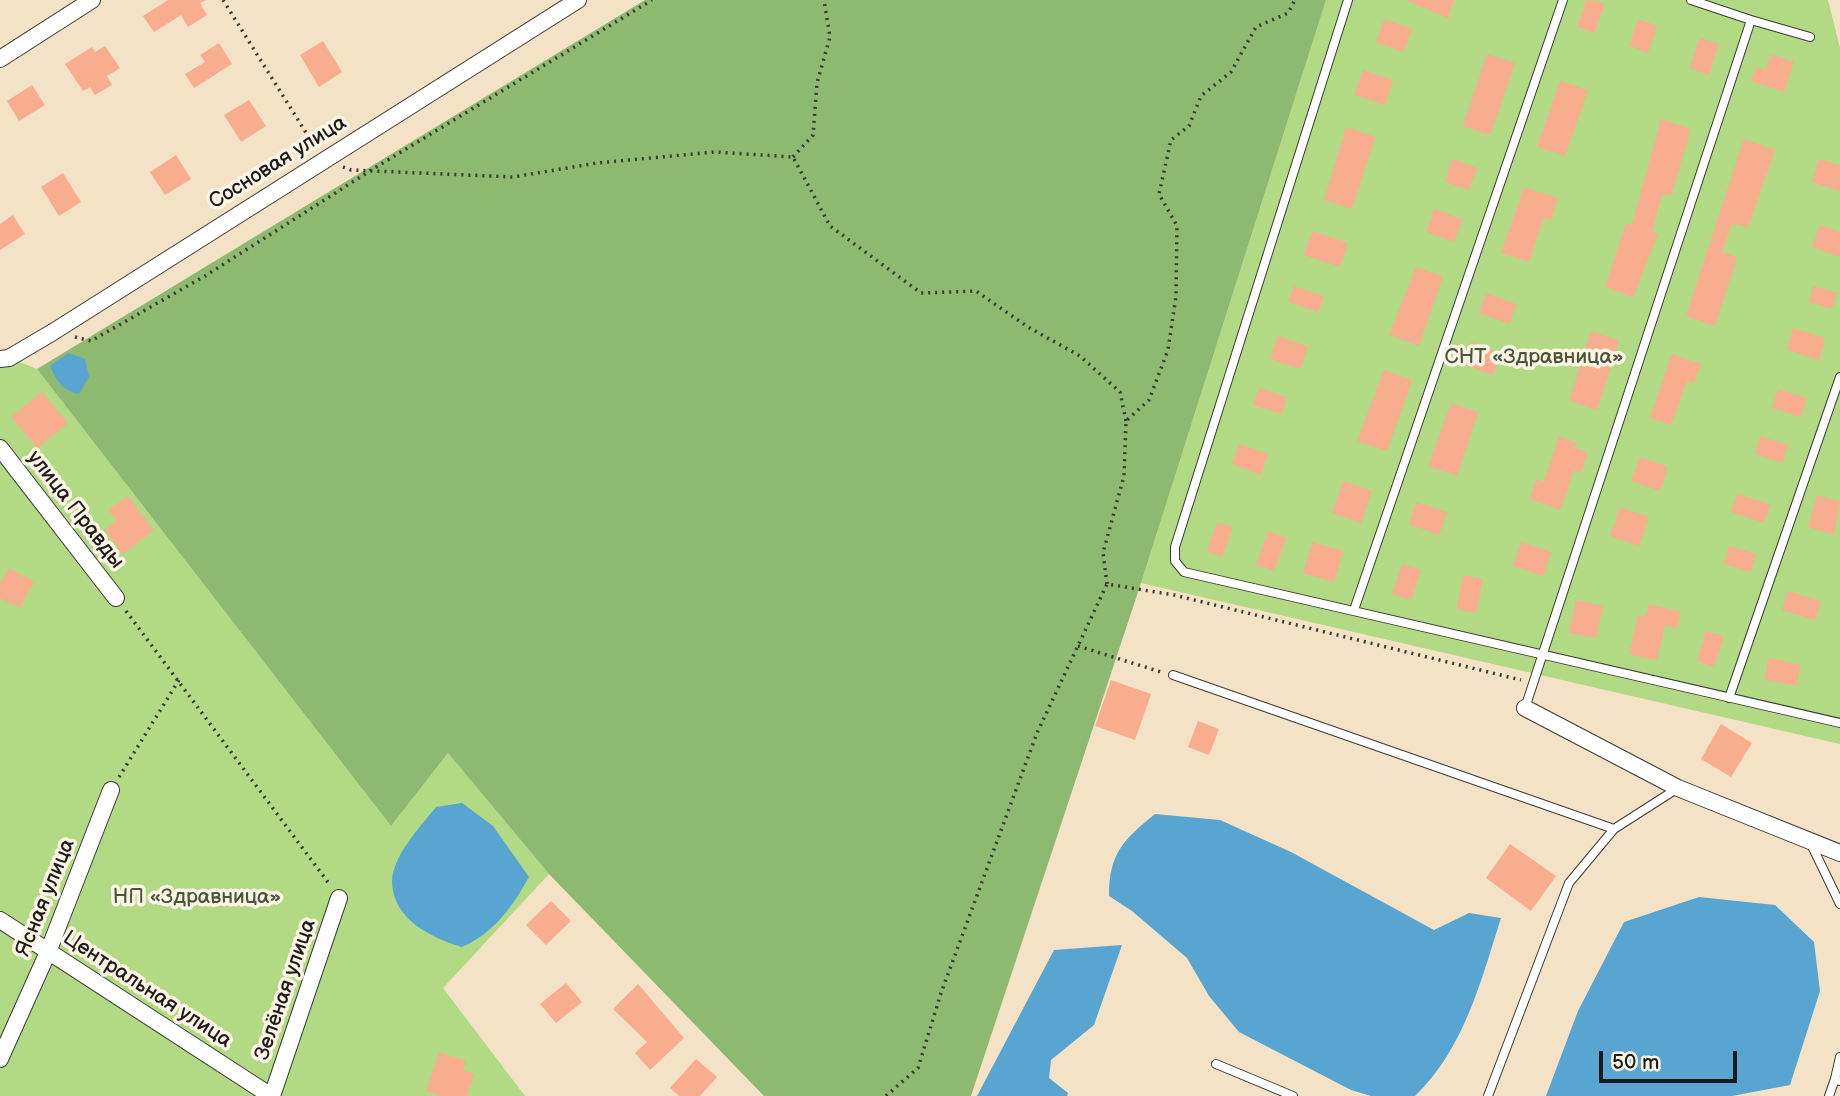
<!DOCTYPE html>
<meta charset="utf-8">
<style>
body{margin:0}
#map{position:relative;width:1840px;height:1096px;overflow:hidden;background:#f3e2c5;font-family:"Balsamiq Sans",sans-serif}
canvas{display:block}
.scale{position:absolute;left:1599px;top:1051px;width:138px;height:32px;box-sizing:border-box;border:4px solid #1c1c1c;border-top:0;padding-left:9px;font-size:21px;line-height:24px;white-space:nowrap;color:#1c1c1c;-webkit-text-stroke:5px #fcf5e5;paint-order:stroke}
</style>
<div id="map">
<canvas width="1840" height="1096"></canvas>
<div class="scale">50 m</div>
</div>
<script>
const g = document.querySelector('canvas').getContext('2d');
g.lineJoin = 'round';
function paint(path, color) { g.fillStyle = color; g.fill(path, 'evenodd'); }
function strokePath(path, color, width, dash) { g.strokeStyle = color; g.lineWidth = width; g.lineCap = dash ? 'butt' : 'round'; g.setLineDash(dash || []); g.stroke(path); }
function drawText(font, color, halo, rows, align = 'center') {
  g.font = font + ' "Balsamiq Sans",sans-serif'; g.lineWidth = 7; g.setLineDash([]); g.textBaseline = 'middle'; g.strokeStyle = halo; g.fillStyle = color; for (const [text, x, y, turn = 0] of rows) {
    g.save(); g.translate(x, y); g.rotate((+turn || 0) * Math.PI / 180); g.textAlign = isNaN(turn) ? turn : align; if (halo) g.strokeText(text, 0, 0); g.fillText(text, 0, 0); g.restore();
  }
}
paint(new Path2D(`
 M1326 0H1828L1840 48V744L1141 583Z
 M0 354 37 369 391 826 448 753 549 874 443 988 525 1096H0Z`), '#b2d983');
paint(new Path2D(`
 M645 0H1326L1141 583 971 1096H764L549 874 448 753 391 826 37 369Z`), '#8db971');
paint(new Path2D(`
 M68 353 85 359 89 377 79 394C63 391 56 380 50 366Z
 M462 803 493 826 529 877C512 907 494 933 462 947 432 938 393 920 392 882 392 856 421 826 436 807Z
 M1155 814 1220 820 1291 852 1434 930 1469 913 1501 918C1481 981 1464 1049 1415 1096H1371L1351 1090 1239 1032 1209 996 1187 958 1132 911 1109 896C1109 854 1123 840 1155 814Z
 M1699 897 1775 905 1814 942 1820 991 1790 1085 1732 1096H1546L1578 1011 1624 922Z
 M1122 945 1094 1025 1051 1060 1049 1078 1068 1093 1067 1096H977L1054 950Z`), '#58a5d1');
paint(new Path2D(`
 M168 0H206L200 3 207 15 188 27 181 15 154 32 143 16Z
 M1405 0H1454L1448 18Z
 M1586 0 1605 3 1595 33 1577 27Z
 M1384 19 1412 29 1404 52 1376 43Z
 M1638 19 1657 26 1648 53 1629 46Z
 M1700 38 1719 44 1709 75 1689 68Z
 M323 41 342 72 319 87 300 55Z
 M219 43 232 64 194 88 185 74 205 62 200 55Z
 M105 46 120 68 107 76 112 85 95 95 90 87 83 91 65 64 92 47 95 52Z
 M1487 54 1515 63 1490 135 1463 126Z
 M1771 54 1794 62 1784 92 1751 81 1756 67 1765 70Z
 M1363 70 1393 80 1385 105 1354 95Z
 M1560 81 1588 90 1565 156 1537 147Z
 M32 85 45 105 19 121 7 101Z
 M249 100 266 126 241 142 224 115Z
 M1661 119 1691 129 1671 196 1662 194 1652 232 1658 234 1633 297 1605 287 1626 223 1632 225Z
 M1346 127 1375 137 1352 209 1324 200Z
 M1744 139 1775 150 1748 228 1732 223 1722 252 1737 257 1715 326 1686 316Z
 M176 155 191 179 165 195 150 172Z
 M1452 159 1477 168 1469 190 1445 182Z
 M1819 159 1840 165V191L1812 182Z
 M63 173 81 202 59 216 41 187Z
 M1524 187 1558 198 1551 220 1544 217 1529 262 1501 253Z
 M1434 209 1462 219 1454 242 1426 232Z
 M13 215 25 234 0 250V224Z
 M1820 225 1840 232V257L1812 247Z
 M1312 231 1348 243 1340 267 1304 255Z
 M1416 267 1443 276 1419 346 1389 335Z
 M1294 286 1324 296 1318 312 1288 302Z
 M1813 286 1837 293 1832 309 1809 302Z
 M1486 293 1516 304 1510 324 1479 313Z
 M1793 328 1825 338 1819 360 1787 350Z
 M1591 331 1619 341 1597 410 1569 401Z
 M1278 336 1308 347 1300 369 1270 359Z
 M1471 342 1501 353 1493 375 1463 364Z
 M1672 354 1701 364 1694 383 1687 381 1671 425 1650 418Z
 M1384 370 1412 380 1387 451 1357 441Z
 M1259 388 1287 397 1282 414 1253 405Z
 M1778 389 1807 398 1801 417 1772 408Z
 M42 392 68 423 37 448 11 417Z
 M1451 403 1478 412 1457 476 1428 466Z
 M1559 436 1577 443 1575 448 1588 452 1581 473 1574 470 1560 510 1529 499 1536 479 1544 482Z
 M1760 436 1788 445 1783 463 1755 454Z
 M1239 444 1268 454 1261 475 1232 464Z
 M1639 457 1668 467 1660 491 1631 481Z
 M1343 481 1372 491 1361 523 1332 513Z
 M1737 494 1770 504 1764 523 1731 512Z
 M1817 495 1840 502 1834 535 1808 527Z
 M128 496 154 530 123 554 105 530 116 521 109 510Z
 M1416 502 1447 512 1439 535 1409 524Z
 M1620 507 1649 517 1639 546 1610 536Z
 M1217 522 1233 527 1222 557 1207 551Z
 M1268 531 1286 538 1274 571 1256 565Z
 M1312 542 1343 551 1334 582 1303 573Z
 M1521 542 1551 552 1543 576 1513 566Z
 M1729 546 1756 554 1751 572 1724 564Z
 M1402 564 1421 570 1411 600 1392 594Z
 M8 568 34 581 20 608 0 598V585Z
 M1463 575 1483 579 1476 613 1457 609Z
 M1788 591 1821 601 1815 620 1782 610Z
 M1576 600 1603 606 1596 638 1569 633Z
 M1649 604 1681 612 1677 628 1665 625 1657 660 1629 654 1638 615 1645 617Z
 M1706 631 1724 636 1714 667 1697 661Z
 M1769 658 1801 665 1796 686 1764 679Z
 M1111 680 1151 694 1135 740 1095 726Z
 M1198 721 1219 729 1209 755 1188 747Z
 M1721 724 1752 743 1731 777 1701 759Z
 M1510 844 1556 876 1531 911 1486 878Z
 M551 901 571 921 546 945 526 925Z
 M566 983 582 1002 556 1023 540 1004Z
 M638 984 684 1038 650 1070 635 1053 647 1042 613 1009Z
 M439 1052 466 1061 463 1070 474 1074 467 1096H441L426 1091Z
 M696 1059 717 1077 700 1096H679L670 1088Z`), '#f8ad8f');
const service = new Path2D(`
 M1348 0 1175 547V561L1184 572 1840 723
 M1751 20 1810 37
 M1354 610 1563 0
 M1173 675 1614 829
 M1729 698 1840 377
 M1525 708 1751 20 1691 0
 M1811 844 1840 904
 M1840 1057 1835 1079 1840 1081
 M1216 1064 1293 1096
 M1488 1096 1569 883 1614 829 1678 788
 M1829 1096 1835 1079`);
const minor = new Path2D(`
 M0 59 92 0
 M0 359 9 358 53 332 578 0
 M0 448 116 598
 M1525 708 1678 788 1840 853
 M0 920 271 1096
 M0 1059 48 952 111 790
 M272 1096 339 898`);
strokePath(service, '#3c3a35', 10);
strokePath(minor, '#3c3a35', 18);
strokePath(new Path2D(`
 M223 0 315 147
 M793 157 813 135 817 83 830 37 824 0
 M343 167 351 170 513 177 597 163 715 152 793 157 830 226 921 293 976 291 1028 327 1080 356 1120 392 1126 421
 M75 337 91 341 205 276 373 169 652 0
 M1107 584 1103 553 1124 476 1126 421 1149 400 1168 350 1176 296 1177 226 1159 194 1171 140 1189 126 1201 96 1231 72 1256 27 1288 13 1295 0
 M126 611 330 885
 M1078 646 1161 672
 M119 777 179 680
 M886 1096 918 1068 941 993 1037 733 1107 584 1174 595 1521 680`), '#3c3a35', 3.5, [2, 5]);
strokePath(service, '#fff', 8);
strokePath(minor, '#fff', 16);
drawText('21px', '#1c1c1c', '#fcf5e5', [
 ["Сосновая улица",278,163,-32],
 ["улица Правды",75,510,52],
 ["Ясная улица",46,898,-68],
 ["Центральная улица",147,990,33],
 ["Зелёная улица",286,990,-71]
]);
drawText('21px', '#49553b', '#fcf5e5', [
 ["СНТ «Здравница»",1534,358],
 ["НП «Здравница»",197,898]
]);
</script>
